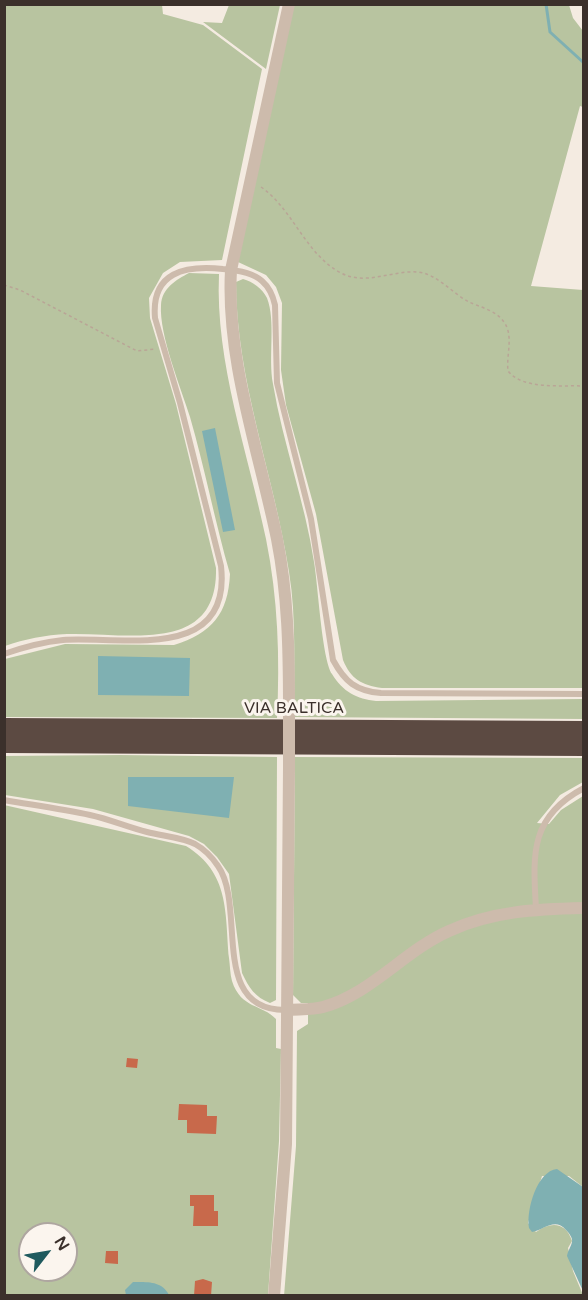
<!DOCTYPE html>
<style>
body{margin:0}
#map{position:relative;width:588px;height:1300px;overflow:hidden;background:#f4ebe1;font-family:"Varela Round",sans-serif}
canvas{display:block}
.frame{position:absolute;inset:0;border:6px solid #3b302b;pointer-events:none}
.north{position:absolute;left:18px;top:1222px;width:60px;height:60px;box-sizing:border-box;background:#fbf5ee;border:2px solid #aea6a0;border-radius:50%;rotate:59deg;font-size:16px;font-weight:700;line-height:24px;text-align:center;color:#3b302b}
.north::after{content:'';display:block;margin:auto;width:21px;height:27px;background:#1f5a5e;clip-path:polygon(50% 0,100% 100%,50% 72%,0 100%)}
</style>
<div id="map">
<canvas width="588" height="1300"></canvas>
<div class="frame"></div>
<div class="north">N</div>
</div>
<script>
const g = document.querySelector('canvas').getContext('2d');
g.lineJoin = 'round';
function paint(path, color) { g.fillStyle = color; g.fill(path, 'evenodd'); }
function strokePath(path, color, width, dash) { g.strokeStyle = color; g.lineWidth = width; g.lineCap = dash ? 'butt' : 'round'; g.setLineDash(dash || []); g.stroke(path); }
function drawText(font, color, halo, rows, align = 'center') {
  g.font = font + ' "Varela Round",sans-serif'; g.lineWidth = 6; g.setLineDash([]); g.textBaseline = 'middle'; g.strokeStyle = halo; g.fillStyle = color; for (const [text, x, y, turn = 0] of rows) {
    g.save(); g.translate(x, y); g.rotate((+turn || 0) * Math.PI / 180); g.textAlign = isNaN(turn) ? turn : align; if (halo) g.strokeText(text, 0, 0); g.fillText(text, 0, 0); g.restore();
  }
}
paint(new Path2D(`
 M4 5H162L163 14 203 25 262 69 222 260 180 262 163 273 149 298 150 318 176 404 216 568C218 656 127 632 67 634 45 635 25 639 5 646Z
 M229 5H280L266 69 203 22 222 23Z
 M294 5H569L573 18 583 31V107L580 106 531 286 583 290V688H382C361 685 351 679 343 660L316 514 286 405 281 370 282 303 276 287 266 275 238 262Z
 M189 273 219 274C215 363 248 452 266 539 278 598 280 658 277 718L5 717V659L65 644 174 645C212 633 228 614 230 574 215 522 205 469 190 417 181 388 159 335 161 305 162 288 176 280 189 273Z
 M243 279C253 282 262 288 267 298 276 321 268 358 273 384 283 444 305 502 314 562 318 585 322 659 332 674 343 692 357 699 376 701L583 699V719L295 717C293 669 297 620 289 572 274 475 236 380 236 282Z
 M120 755 277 757 276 1000 270 1003C255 997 249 988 242 973L229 874 217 857 204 844 189 836 93 809 5 795 4 756Z
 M295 757 583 758V782L560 795 537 823 549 824 561 810 583 796V1187L569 1176H542L528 1223 536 1232C551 1221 566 1222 572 1241L568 1248 573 1271 583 1295 284 1296 296 1146 297 1031 308 1024V1003H301L293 995Z
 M4 805 186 846C230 873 225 913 229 958 230 965 230 974 232 981 241 1009 262 1004 276 1019V1048L281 1049 279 1141 268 1295H5ZM30 1234H66V1270H30Z`), '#b8c4a0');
paint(new Path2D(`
 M215 428 235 530 223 532 202 431Z
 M98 656 190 658 189 696 98 695Z
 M128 777H234L229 818 128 806Z
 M557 1169 583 1187V1291L567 1256C568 1250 571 1247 572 1242 573 1238 569 1233 566 1230 555 1217 544 1230 532 1232L529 1228C526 1210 537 1171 557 1169Z
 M133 1282C148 1282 162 1281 169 1295H126L125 1290Z`), '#7fb0b2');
strokePath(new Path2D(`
 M546 4 550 32 584 63`), '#7fb0b2', 3);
paint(new Path2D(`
 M127 1058 138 1059 137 1068 126 1067Z
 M179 1104 207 1105V1116H217L216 1134 187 1133V1120H178Z
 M190 1195H214V1211H218V1226H193L194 1206H190Z
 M106 1251H118V1264L105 1263Z
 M203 1279 212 1282 211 1296H194L195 1281Z`), '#c8694b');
strokePath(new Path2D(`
 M261 187C293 209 305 254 341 273 366 286 392 270 418 272 437 274 452 293 469 302 480 307 497 311 504 322 514 336 506 355 508 371 523 390 560 385 584 386
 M4 285 20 290 137 351 156 349`), '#b9a596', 1.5, [3, 3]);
strokePath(new Path2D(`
 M4 654C24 647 43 642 63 640 123 636 232 663 221 566L180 403 155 318C151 272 185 265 223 269 236 270 252 272 262 281 270 288 273 296 275 305L277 383 311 519 333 660C345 682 356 691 381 693L584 694
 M4 800C33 805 62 809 90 815 109 819 127 827 147 832 162 836 181 837 195 844 204 849 212 857 218 866 247 907 208 1012 287 1010
 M536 909C533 855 529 817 584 788`), '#cdbbac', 6);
strokePath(new Path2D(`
 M289 4 231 270C226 360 259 451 277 539 288 595 289 650 289 707
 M287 1010C299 1009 312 1010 323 1007 371 994 404 951 449 931 492 911 537 909 584 908
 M274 1296 286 1144 289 768`), '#cdbbac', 12);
strokePath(new Path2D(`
 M4 727 584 730
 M4 744 584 747`), '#5c4a42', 18);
strokePath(new Path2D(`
 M289 768V707`), '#cdbbac', 12);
drawText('16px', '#3b302b', '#fbf5ee', [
 ["VIA BALTICA",294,709]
]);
</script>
